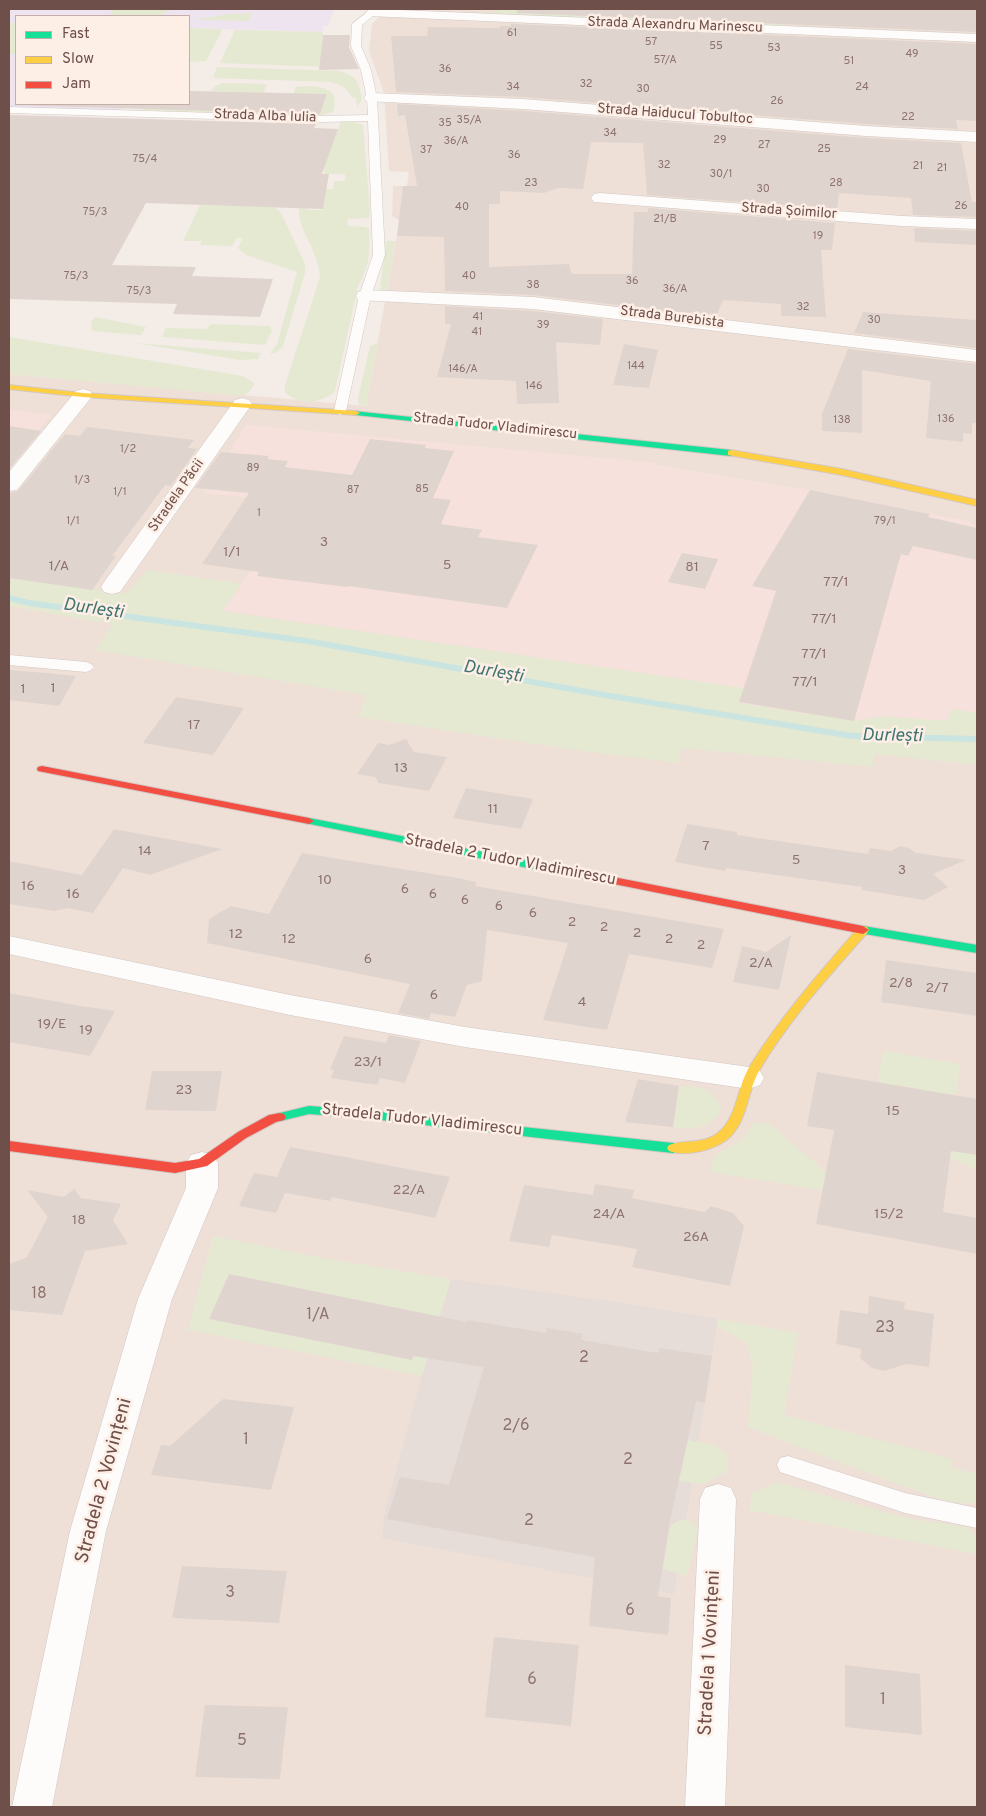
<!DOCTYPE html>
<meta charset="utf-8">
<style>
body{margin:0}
#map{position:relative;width:986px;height:1816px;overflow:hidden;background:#f4ece7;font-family:Overpass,sans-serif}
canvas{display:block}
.frame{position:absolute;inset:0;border:10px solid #6f4f4a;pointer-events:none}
.legend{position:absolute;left:15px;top:15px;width:175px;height:90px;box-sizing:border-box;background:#fdefe6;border:1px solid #c4afa8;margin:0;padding:6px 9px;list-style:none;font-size:15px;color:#6f4f4a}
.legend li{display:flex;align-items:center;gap:10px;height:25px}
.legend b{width:25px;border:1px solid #c4afa8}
</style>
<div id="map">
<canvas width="986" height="1816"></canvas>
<div class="frame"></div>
<ul class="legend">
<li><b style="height:6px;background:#16e098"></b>Fast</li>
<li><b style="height:6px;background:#ffcf43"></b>Slow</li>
<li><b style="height:6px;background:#f24e42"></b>Jam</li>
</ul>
</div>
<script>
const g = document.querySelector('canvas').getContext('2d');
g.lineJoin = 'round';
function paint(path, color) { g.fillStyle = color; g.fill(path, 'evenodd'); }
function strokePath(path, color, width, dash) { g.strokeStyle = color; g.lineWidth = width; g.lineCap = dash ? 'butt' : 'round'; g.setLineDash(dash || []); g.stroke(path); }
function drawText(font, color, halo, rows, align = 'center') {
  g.font = font + ' Overpass,sans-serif'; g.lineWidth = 5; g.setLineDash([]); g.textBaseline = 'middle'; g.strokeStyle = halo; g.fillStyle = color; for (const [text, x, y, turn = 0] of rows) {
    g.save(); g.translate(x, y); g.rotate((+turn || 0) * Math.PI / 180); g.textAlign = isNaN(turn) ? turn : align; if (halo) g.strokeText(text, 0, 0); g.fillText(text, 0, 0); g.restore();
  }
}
paint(new Path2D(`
 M387 9H977V1807H9V374L366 406 399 225V220L392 216 393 186H407L409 172 389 171 384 93 369 51 372 24Z`), '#efe0d7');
paint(new Path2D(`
 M9 410 52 415 9 464Z
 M246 425 657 463 656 465 810 490 968 521 977 528V713L952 709 946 721 881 716 854 721 739 703 743 688 222 610 242 584 293 502 204 493Z`), '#f7e1dd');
paint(new Path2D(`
 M451 1279 622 1303 718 1319 674 1594 382 1538 385 1511 422 1376Z`), '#e6dcd8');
paint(new Path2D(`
 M9 9H334L328 26H323V32L189 28V16H16V104H125L122 109 113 111 9 107Z`), '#ede4ef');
paint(new Path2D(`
 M113 9H171L160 16H110Z
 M495 9 635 16 638 9H644L641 17 634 20 492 14Z
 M654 9H715L713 18 783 22 784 26 661 21 652 18Z
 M252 13 249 21 195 20 228 14Z
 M9 23H16V54H9Z
 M189 28 223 29 206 61 189 62Z
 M235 30 323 32 322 42 349 41V54L329 67 220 63Z
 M217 67 340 71C358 77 358 81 362 99L357 107 356 97H352C347 88 341 85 331 82L213 78Z
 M222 83 265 84 267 85 263 93 211 91 214 87Z
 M308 86C326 87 340 90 333 112L321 115 306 116 143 110 146 104 321 110 327 95 293 94 296 87Z
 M341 121 355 122 363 125 370 211 369 218 348 219 347 226 366 227 369 229C370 252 370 265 358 286L335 391C321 404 299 406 285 392V385L320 277C319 250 297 230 299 208H307V210H322L326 189H333L334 181H345V174H324L325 165 282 157 9 148V130L334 140Z
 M200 205 274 207 281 213 305 264V273L283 346 277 352 270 354 277 344 297 272 246 255 238 248 243 238H237L232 246 200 245 202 241H183Z
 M386 241H396L387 290H380Z
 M95 317 146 327 141 335 92 331 91 322Z
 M211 324 269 326 272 331 265 345 162 337 166 328 207 329Z
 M9 337 243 376 253 382 254 385 250 391 243 396 9 374Z
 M135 343 261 353 258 359 240 360Z
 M378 343 366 406 359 405 358 398 370 346Z
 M148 570 242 584 222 611 744 688 739 703 854 721 881 716 946 721 952 709 977 713V765L875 754 872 767 683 748 678 763 576 750 358 717 367 695 96 650 113 624 9 606V578L125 594Z
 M883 1051 960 1064 956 1095 878 1082Z
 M679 1086C700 1087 709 1086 721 1106L719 1115C702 1129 694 1131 673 1127Z
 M754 1123H768L826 1172 822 1190 710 1172 715 1154 742 1140Z
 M925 1146 977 1155V1170Z
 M213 1236 322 1258 451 1279 422 1376 188 1330Z
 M718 1319 798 1333 784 1415 952 1459 951 1468 977 1474V1504L946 1501 892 1482 748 1427 753 1365 745 1342 717 1326Z
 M688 1440 714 1445 728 1454V1471L704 1484 679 1481Z
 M776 1482 910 1519 967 1527 977 1541V1554L749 1510 752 1493Z
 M680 1520 691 1521 698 1529 687 1576 663 1569 670 1526Z`), '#e5e9d2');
paint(new Path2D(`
 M9 595 29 600 307 638 593 690 852 733 977 736V742L852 739 593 696 307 644 29 606 9 601Z`), '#c9e4e1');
paint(new Path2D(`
 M518 9H977V32L516 13Z
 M511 24 977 44V121L956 120 958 129 866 124 523 97 396 92 391 36H427L428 27 500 28V26H511Z
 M323 35H350L349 47 359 69 319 70Z
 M189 91 327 94 320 114 9 105 189 104Z
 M397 104 523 111 866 138 961 143 972 202H977V217L913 215 911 198 839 193 837 209 647 195 643 143 591 142 583 189 558 188 544 193 500 191V204H489V267L569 264 572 274H632L634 212H648V208L835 223 832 250H821L826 317 781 316V304L723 300 717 314 677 312 533 295 445 291 444 237 397 236 403 186H417L405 115 398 116Z
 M9 115 316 124 314 128 338 129 322 174H329L323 209 146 203 112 265 196 267 192 276 273 279 260 317 173 314 177 304 9 299Z
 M914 228 977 231V245L915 242Z
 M445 306 533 311 603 319 600 345 556 342 559 403 517 404 516 381 437 377 451 324H445Z
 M863 312 977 320V348L854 333Z
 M624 344 658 350 649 388 613 385Z
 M848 349 977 364V423H972V434L963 433V442L926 438 931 381 862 370V433L822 431V414Z
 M9 426 41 431 9 469Z
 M87 427 194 440 188 448 197 449 171 486 165 485 112 556H116L92 590 9 578V493L18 491 65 434 80 436Z
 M370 439 426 445 425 448 454 451 433 498 451 500 441 524 482 530 478 537 538 545 507 608 348 586 347 587 257 576 259 572 202 564 249 493 195 488 221 452 269 456 267 459 288 461 285 467 352 475Z
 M810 490 930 514 928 517 977 528V560L913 546 908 556 901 554 854 721 739 702 776 591 752 586Z
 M682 553 718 559 705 589 668 582Z
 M9 670 46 673 76 676 59 706 9 700Z
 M176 697 244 708 213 755 143 743Z
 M406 739 414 752 447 757 429 791 379 783 375 777 357 774 378 743 389 745Z
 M466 788 533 799 521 829 453 818Z
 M687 824 737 832V835L868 854 870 848 891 851 900 846 909 848 916 853 966 860 933 874 948 887 924 900 862 890V887L726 868 725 871 675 862Z
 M114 829 222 849 150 875 123 868 93 913 67 908 54 911 9 904V861L82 875Z
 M302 853 458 878 476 882 475 886 724 929 712 968 629 954 607 1030 543 1020 568 943 487 930 482 981 467 985 455 1017 431 1013 429 1019 398 1013 410 984 207 943 209 919 231 906 269 914Z
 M791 935 779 990 733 982 742 946 766 952Z
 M886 960 977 973V1016L881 1002Z
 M9 993 81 1006 115 1011 90 1056 9 1042Z
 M389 1035 421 1041 405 1083 380 1078 377 1085 331 1078 334 1070 330 1069 344 1036 386 1043Z
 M152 1071H222L216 1111 145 1110Z
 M817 1072 977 1099V1155L951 1151 943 1212 977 1218V1254L816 1224 834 1130 807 1126Z
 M638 1079 679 1086 673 1127 625 1122Z
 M290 1147 345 1157 450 1177 435 1218 332 1197 330 1201 285 1193 276 1213 239 1206 254 1173 277 1177Z
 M595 1184 634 1190 632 1198 705 1212 711 1206 733 1213 744 1226 730 1286 632 1267 637 1249 552 1235 549 1247 509 1241 524 1185 593 1195Z
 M74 1189 81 1198 121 1204 113 1220 128 1244 85 1251 62 1315 9 1310V1264L27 1257 48 1217 27 1190 64 1197Z
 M229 1274 467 1322V1320L546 1333 547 1328 583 1334 581 1340 658 1353 659 1348 712 1356 705 1403 696 1401 669 1525 658 1596 671 1598 668 1635 589 1626 595 1557 387 1519 400 1477 449 1485 484 1367 413 1356 412 1360 209 1319Z
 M869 1296 905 1302 904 1309 934 1314 929 1367 906 1364 884 1371 872 1368 860 1358 861 1349 836 1344 840 1310 868 1314Z
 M223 1399 294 1407 271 1490 151 1475 161 1445 170 1446Z
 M182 1566 287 1571 279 1623 172 1618Z
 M494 1637 579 1645 571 1726 485 1717Z
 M845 1665 920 1674 922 1735 845 1727Z
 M205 1705 288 1707 280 1779 195 1777Z`), '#e0d4cf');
const lane = new Path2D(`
 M371 9H381L362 25 361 46 371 70 377 98 385 255 371 296 346 411 340 415 334 411 359 296 373 255 368 121 320 122 9 113V107L320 116 368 115 367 98 361 70 351 46 352 24Z
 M9 655 86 662 91 664 94 667 91 670 86 672 9 665Z
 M788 1456 905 1493 977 1508V1528L905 1513 780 1472 777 1465 780 1458Z`);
const street = new Path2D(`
 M374 9 977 34V42L368 16 366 13 368 10Z
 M372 93 523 99 866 126 977 132V142L866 136 523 109 366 101 364 98 366 95Z
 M600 193 902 216 977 219V229L902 226 594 202 591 198 594 194Z
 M365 290 533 297 977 350V362L533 309 358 300 356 296 358 292Z
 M83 389 90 391 93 395 90 399 17 490 9 491V472L76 391Z
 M242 398 249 400 252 404 120 592 112 594 104 592 101 587 104 582 235 400Z
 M9 936 290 995 465 1027 749 1067 760 1071 764 1078 760 1085 749 1089 465 1047 290 1015 9 954Z
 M202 1152 213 1155 218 1163V1188L172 1299 106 1531 52 1807H12L70 1531 138 1299 186 1188V1163L191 1155Z
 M718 1484 731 1488 736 1499 725 1807H685L700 1499 705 1488Z`);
const fast = new Path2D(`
 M353 411 731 450 735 453 731 456 356 415H353Z
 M309 818 608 876 614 880 608 884 305 823 304 821Z
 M863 926 977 945V953L859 933 857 930 859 927Z
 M309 1106 363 1110 673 1143 677 1145 679 1148 677 1151 673 1153 363 1118 309 1114 280 1121 276 1120 274 1117 276 1114Z`);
const slow = new Path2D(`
 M9 385 83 393 356 411 360 413 356 415 83 397 9 389Z
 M731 450 842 469 977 500V506L842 475 728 455V451Z
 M863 926 867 927 869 930 867 933C829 976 788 1021 759 1071 747 1092 748 1119 730 1137 716 1150 686 1157 669 1151L667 1148 669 1145C686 1139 704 1145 719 1132 738 1116 737 1086 750 1066 781 1016 820 972 859 927Z`);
const jam = new Path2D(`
 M42 766 309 818 314 821 309 824 38 771 37 769 38 767Z
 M608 876 863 926 869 930 863 934 604 882 602 880Z
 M280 1113 284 1114 286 1117 284 1120 276 1122 246 1138 207 1166 175 1173 9 1151V1141L175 1163 199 1159 238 1132 269 1115Z`);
strokePath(lane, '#d2c8c4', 1);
strokePath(street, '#d2c8c4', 1);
strokePath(fast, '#d3c7c4', 2);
strokePath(slow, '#d3c7c4', 2);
strokePath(jam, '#d3c7c4', 2);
paint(lane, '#fdfcfb');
paint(street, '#fdfcfb');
paint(fast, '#16e098');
paint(slow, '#ffcf43');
paint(jam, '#f24e42');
drawText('11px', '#8d726e', null, [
 ["61",512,34],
 ["57",651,43],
 ["55",716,47],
 ["53",774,49],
 ["49",912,55],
 ["57/A",665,61],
 ["51",849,62],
 ["36",445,70],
 ["32",586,85],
 ["34",513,88],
 ["24",862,88],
 ["30",643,90],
 ["26",777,102],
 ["22",908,118],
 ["35/A",469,121],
 ["35",445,124],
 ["34",610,134],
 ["29",720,141],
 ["36/A",456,142],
 ["27",764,146],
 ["25",824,150],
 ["37",426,151],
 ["36",514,156],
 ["75/4",145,160],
 ["32",664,166],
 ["21",918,167],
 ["21",942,169],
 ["30/1",721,175],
 ["23",531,184],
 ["28",836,184],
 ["30",763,190],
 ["26",961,207],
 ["40",462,208],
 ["75/3",95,213],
 ["21/B",665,220],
 ["19",818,237],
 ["75/3",76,277],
 ["40",469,277],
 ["36",632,282],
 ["38",533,286],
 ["36/A",675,290],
 ["75/3",139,292],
 ["32",803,308],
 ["41",478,318],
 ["30",874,321],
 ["39",543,326],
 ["41",477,333],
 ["144",636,367],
 ["146/A",463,370],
 ["146",534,387],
 ["136",946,420],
 ["138",842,421],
 ["1/2",128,450],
 ["89",253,469],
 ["1/3",82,481],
 ["85",422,490],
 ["87",353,491],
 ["1/1",120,493],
 ["1",259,514],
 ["1/1",73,522],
 ["79/1",885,522]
]);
drawText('14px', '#6f4f4a', '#fdefe6', [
 ["Strada Alexandru Marinescu",675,26,2],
 ["Strada Haiducul Tobultoc",675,115,4],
 ["Strada Alba Iulia",265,117,2],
 ["Strada Șoimilor",789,212,4],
 ["Strada Burebista",672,318,7],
 ["Strada Tudor Vladimirescu",495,427,6],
 ["Stradela Păcii",177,496,-55]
]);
drawText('14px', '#8d726e', null, [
 ["3",324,543],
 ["1/1",232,553],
 ["5",447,566],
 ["1/A",59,567],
 ["81",692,568],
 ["77/1",836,583],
 ["77/1",824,620],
 ["77/1",814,655],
 ["77/1",805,683],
 ["1",53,689],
 ["1",23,690],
 ["17",194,726],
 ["13",401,769],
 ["11",493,810],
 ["7",706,847],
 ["14",145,852],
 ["5",796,861],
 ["3",902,871],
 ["10",325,881],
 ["16",28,887],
 ["6",405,890],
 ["16",73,895],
 ["6",433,895],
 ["6",465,901],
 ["6",499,907],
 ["6",533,914],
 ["2",572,923],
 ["2",604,928],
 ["2",637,934],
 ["12",236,935],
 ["12",289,940],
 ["2",669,940],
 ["2",701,946],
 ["6",368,960],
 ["2/A",761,964],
 ["2/8",901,984],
 ["2/7",937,989],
 ["6",434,996],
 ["4",582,1003],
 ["19/E",52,1025],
 ["19",86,1031],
 ["23/1",368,1063],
 ["23",184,1091],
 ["15",893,1112],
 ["22/A",409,1191],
 ["24/A",609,1215],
 ["15/2",889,1215],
 ["18",79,1221],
 ["26A",696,1238]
]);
drawText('16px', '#6f4f4a', '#fdefe6', [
 ["Stradela 2 Tudor Vladimirescu",510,861,11],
 ["Stradela Tudor Vladimirescu",422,1121,6]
]);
drawText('16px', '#8d726e', null, [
 ["18",39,1295],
 ["1/A",318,1316],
 ["23",885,1329],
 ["2",584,1359],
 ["2/6",516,1427],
 ["1",246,1441],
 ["2",628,1461],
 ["2",529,1522],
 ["3",230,1594],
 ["6",630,1612],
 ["6",532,1681],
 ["1",883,1701],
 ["5",242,1742]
]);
drawText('italic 18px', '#407471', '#fdefe6', [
 ["Durlești",93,610,8],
 ["Durlești",493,673,10],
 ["Durlești",892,737,1]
]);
drawText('19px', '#6f4f4a', '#fdefe6', [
 ["Stradela 2 Vovințeni",105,1481,-75],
 ["Stradela 1 Vovințeni",711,1653,-87]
]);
</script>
